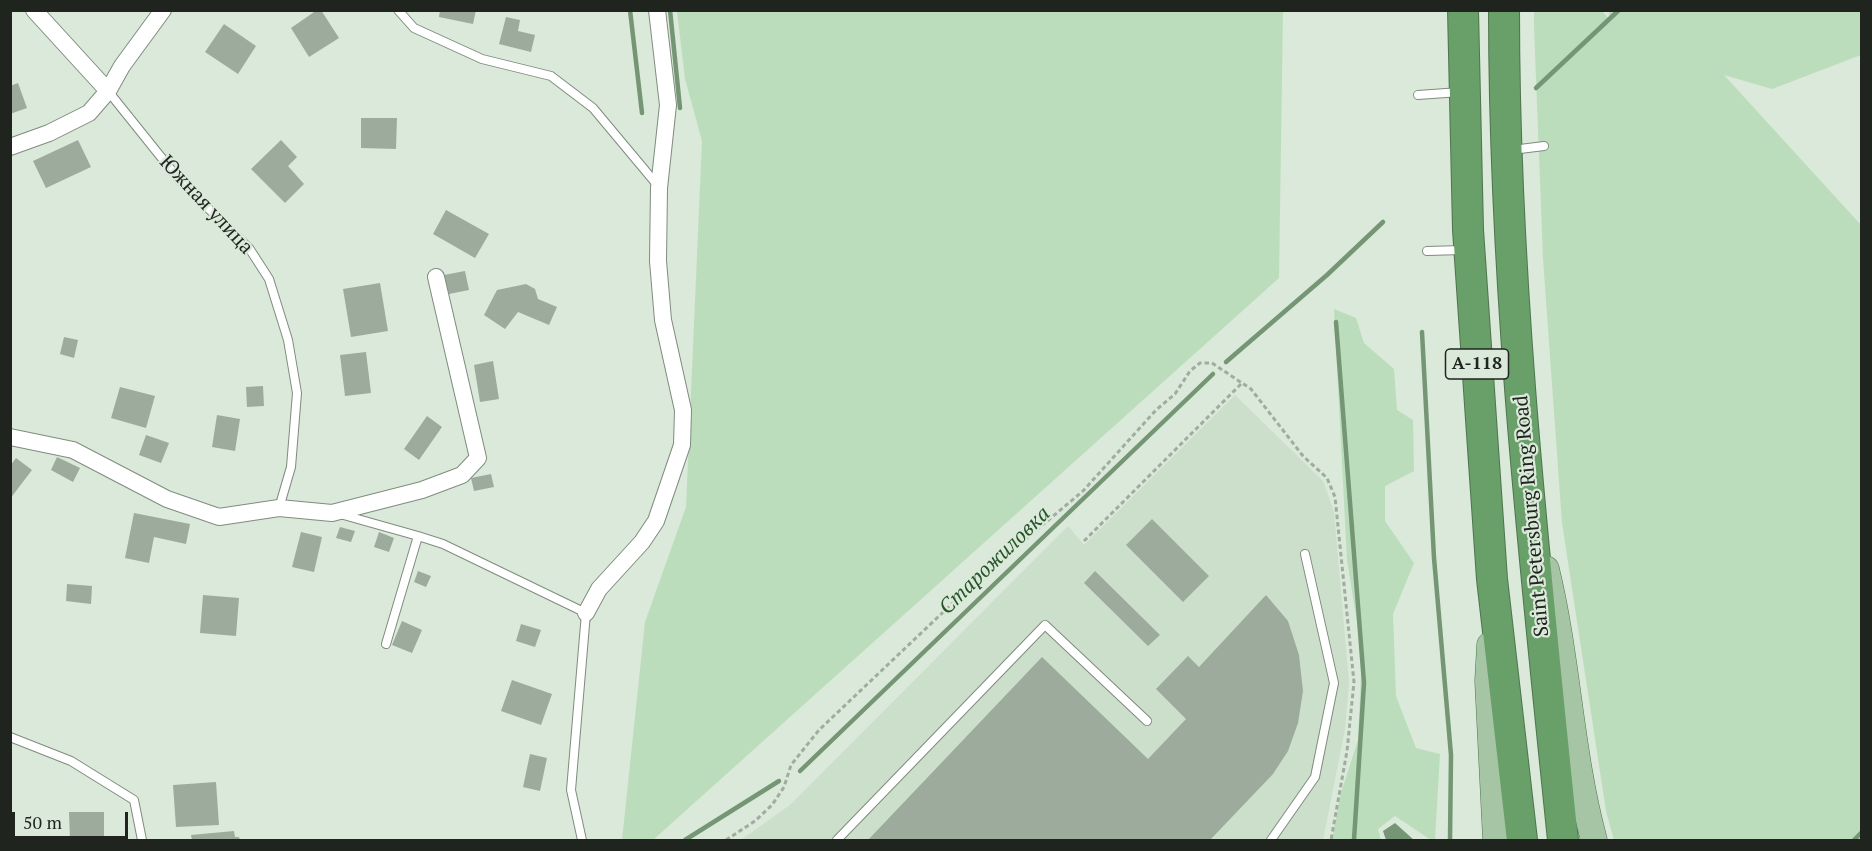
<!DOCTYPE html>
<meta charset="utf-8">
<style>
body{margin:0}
#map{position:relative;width:1872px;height:851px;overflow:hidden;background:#dae9d9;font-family:"PT Serif",serif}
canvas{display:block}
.frame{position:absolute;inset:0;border:12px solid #1f241f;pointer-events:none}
.scale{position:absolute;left:12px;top:812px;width:116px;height:27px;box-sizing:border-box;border:3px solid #1f241f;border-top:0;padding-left:8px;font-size:18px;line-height:21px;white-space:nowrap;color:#1f241f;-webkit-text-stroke:4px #dae9d9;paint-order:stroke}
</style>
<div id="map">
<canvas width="1872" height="851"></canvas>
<div class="frame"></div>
<div class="scale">50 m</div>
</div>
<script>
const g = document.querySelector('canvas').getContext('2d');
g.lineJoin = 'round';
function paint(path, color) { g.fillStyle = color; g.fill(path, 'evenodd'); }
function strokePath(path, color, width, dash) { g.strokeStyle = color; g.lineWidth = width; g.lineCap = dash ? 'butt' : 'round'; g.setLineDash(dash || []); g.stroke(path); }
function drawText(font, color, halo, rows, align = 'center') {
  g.font = font + ' "PT Serif",serif'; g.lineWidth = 4.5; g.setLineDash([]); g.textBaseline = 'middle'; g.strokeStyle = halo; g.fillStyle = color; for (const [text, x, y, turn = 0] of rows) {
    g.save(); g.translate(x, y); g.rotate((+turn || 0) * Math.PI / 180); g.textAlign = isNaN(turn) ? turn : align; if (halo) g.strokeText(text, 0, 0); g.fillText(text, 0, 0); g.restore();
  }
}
paint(new Path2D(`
 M1235 395 1323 481 1334 512 1349 682 1345 729 1323 840H741L790 805 1068 526 1084 545Z`), '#cbdfca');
paint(new Path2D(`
 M1609 10 1861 11V55L1772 89 1724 75 1861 225V840H1614L1606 811 1562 523 1543 259 1534 26V11H1602L1609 19Z
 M677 11H1283L1279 278 653 840H622L645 622 686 507 702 141 685 79Z
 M1334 309 1356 318 1364 343 1394 369 1397 410 1413 420 1414 471 1385 486V521L1414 563 1393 614 1396 696 1416 748 1440 754 1435 840H1431L1395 816 1378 829 1381 840H1332L1341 793 1358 740 1362 654 1347 560Z`), '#bcddbc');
paint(new Path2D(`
 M1395 823 1414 840H1386L1383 831Z`), '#759675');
strokePath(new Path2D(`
 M630 10 642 113
 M670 10 680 108
 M1536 88 1619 10
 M1336 322 1364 683 1354 840
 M1422 332 1434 558 1451 755 1450 840
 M1226 362 1327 275 1383 222
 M800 771 1213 374
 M685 840 779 781
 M1854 840 1862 832`), '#759675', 4.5);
paint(new Path2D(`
 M317 10H321L339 38 309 57 291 28Z
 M440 10H476L473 24 439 17Z
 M506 17 520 20 518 31 535 35 531 52 499 44Z
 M224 24 256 46 238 74 205 52Z
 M18 83 27 108 10 114V86Z
 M361 118H397L396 149 361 148Z
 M78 140 91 167 46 188 33 161Z
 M281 140 297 157 288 166 304 184 285 203 251 169Z
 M446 210 489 234 475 258 433 234Z
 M465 271 469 290 449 294 444 275Z
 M380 283 388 331 351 337 343 289Z
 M526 284 535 289 538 299 557 307 549 325 518 312 505 329 484 315 497 290Z
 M64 337 78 340 74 358 60 354Z
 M366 352 371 393 345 396 340 355Z
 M493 361 499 399 480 402 474 365Z
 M263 386 264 406 247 407 246 387Z
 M120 387 155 396 146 428 111 418Z
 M217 415 240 419 235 451 212 447Z
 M427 416 442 427 419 460 404 449Z
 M146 435 169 443 161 463 139 455Z
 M57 457 80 468 73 482 51 470Z
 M16 458 32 470 10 499V466Z
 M491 474 494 487 474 491 471 478Z
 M134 513 190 524 186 544 154 537 149 563 125 558Z
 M1152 519 1209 576 1183 602 1126 545Z
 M340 527 355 531 351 542 336 538Z
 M301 532 322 537 314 572 292 567Z
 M379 532 394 538 389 552 374 547Z
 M418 571 431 576 426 587 414 582Z
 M1095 571 1160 635 1148 646 1084 583Z
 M67 584 92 586 91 604 66 601Z
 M203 595 239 598 236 636 200 633Z
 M1266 595 1288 621 1299 655 1303 691 1298 723 1288 751 1273 774 1210 840H868L1042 657 1148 759 1186 719 1156 689 1188 656 1199 667Z
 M402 621 422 630 412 653 392 645Z
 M521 624 541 630 535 647 516 641Z
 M512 680 552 694 541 725 501 711Z
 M530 754 547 758 540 791 523 787Z
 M216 782 219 825 176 827 173 785Z
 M69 812H104V840H70Z
 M234 831 235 837H239L240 840H192L191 835Z`), '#9dab9d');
const lane = new Path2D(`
 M398 10 414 28 482 59 551 76 593 108 659 187
 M108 91 181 182 249 248 269 279 288 340 297 393 291 467 279 508
 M1418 95 1460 92
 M1512 150 1544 146
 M1427 251 1463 250
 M340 514 418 536 386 644
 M418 536 443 544 586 613 571 790 582 840
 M10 737 71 761 134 800 142 840
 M837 840 1045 625 1147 721
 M1271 840 1315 777 1334 683 1305 554`);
const street = new Path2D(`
 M34 10 108 91
 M10 147 49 133 89 113 108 91 122 66 163 10
 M10 437 73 450 167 499 219 517 279 508 332 513 422 490 462 475 478 458 436 277
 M586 613 599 589 642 542 656 521 682 445 683 410 663 320 658 261 659 188 668 105 657 10`);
const primary = new Path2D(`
 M1546 569C1568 659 1570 752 1594 840
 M1490 645 1488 681 1496 840`);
const highway = new Path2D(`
 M1463 10 1468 230 1492 579 1522 840
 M1504 10C1504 288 1535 565 1563 840`);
strokePath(lane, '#7f8c7f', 10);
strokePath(street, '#7f8c7f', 18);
strokePath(primary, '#4f744f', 27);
strokePath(highway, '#4f744f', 32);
strokePath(new Path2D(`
 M1084 541 1241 384
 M726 840 755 821 772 805 784 787 791 765 819 730 977 580 1083 491 1156 410 1175 394 1190 371 1200 363H1212L1251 389 1303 456 1327 478 1335 497 1354 682 1347 751 1331 840`), '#a0ac9f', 3, [4.5, 3]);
strokePath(lane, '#fff', 8);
strokePath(street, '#fff', 16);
strokePath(primary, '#a5c5a5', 26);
strokePath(highway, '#699f69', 30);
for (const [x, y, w] of [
 [1477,364,63]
]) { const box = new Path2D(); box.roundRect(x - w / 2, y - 15, w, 30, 4.5); g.fillStyle = '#dae9d9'; g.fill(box); strokePath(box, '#1f241f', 1.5); }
drawText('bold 18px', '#1f241f', null, [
 ["А-118",1477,364]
]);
drawText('20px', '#1f241f', '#dae9d9', [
 ["Южная улица",206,205,47],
 ["Saint Petersburg Ring Road",1532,516,-95]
]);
drawText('italic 21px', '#255528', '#dae9d9', [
 ["Старожиловка",995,561,-44]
]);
</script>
